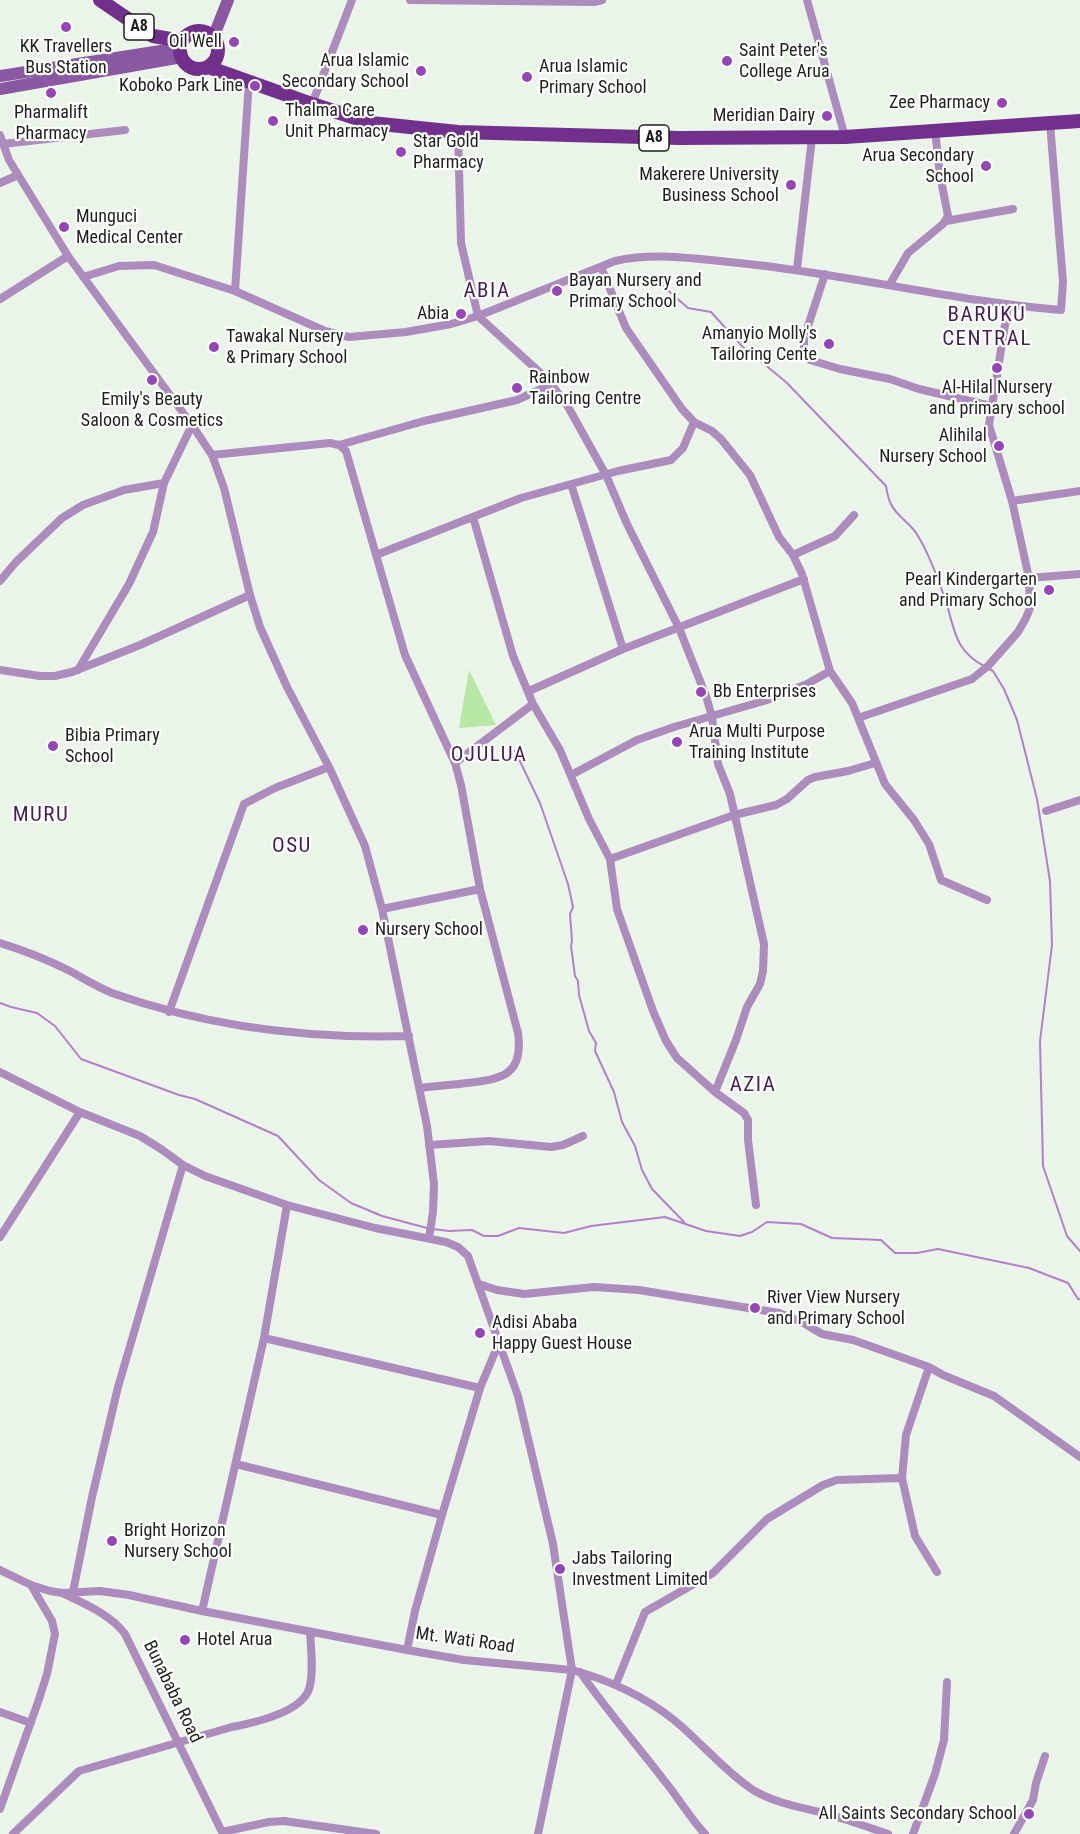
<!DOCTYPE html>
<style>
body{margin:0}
canvas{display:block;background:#ebf4e8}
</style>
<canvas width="1080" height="1834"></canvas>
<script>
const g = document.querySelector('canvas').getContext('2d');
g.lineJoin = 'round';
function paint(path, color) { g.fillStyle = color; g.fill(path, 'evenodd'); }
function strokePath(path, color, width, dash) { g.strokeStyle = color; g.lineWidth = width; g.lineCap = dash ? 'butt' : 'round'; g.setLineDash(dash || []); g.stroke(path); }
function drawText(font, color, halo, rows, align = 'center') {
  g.font = font + ' "Roboto Condensed",sans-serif'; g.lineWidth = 4.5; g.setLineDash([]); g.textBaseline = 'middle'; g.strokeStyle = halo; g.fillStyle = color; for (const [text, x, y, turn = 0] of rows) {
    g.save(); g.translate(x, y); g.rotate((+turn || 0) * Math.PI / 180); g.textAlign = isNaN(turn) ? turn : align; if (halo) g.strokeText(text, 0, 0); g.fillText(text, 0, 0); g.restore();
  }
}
paint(new Path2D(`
 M469 670 496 725 459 728Z`), '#b6e7a4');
strokePath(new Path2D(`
 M655 279 688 308 711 312 742 346 786 382 886 486C887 492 888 499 891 504 896 516 912 524 918 536 929 554 937 576 944 596 955 626 952 649 984 666
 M989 669 993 671 1004 689 1017 720 1037 799 1050 881 1052 945 1040 1041 1043 1166 1067 1236 1080 1251
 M515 751 540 803 568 884 573 907 570 914 572 941 571 946 575 976 578 981 579 995 589 1031 596 1043 595 1051 614 1092 622 1122 635 1146 642 1170 652 1189 684 1222
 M0 1003 11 1007 37 1013 55 1026 81 1059 179 1095 195 1099 278 1136 319 1180 351 1203 382 1216 427 1228
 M433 1229 449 1231 472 1230 484 1236H498L519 1228 564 1233 591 1226 665 1217 706 1231 740 1236 752 1232 767 1222 801 1224 832 1238 881 1240 895 1253H917L938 1249 1029 1268 1068 1283 1078 1299H1080`), '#b280ca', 2);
strokePath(new Path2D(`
 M410 0 594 2 602 0
 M807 0 845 137
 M312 104 352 0
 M458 132 461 243 478 316 548 380 567 405 606 475 627 524 679 628 706 696 712 717 718 764 730 794 764 944 763 971 760 984 747 1007 736 1040 715 1092 744 1113 748 1120V1140L756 1205
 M0 135 9 160 68 256 192 425 212 455 224 488 250 595 260 627 287 687 329 767 365 846 382 909 427 1126 434 1184 433 1212 429 1238
 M3 144 125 130
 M0 183 18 175
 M946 221 1013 209
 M601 267 626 328 682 409 694 422 712 431 721 439 750 475 779 537 793 555 802 574 830 671 852 703 885 784 914 820 929 844 941 880 987 900
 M797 269 812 138
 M825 274 804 338V352L810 360 840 369 890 379 919 389 991 406
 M83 277 119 266 154 265 235 291 325 331 349 337 406 332 451 324 478 316 615 261C655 252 699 259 739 263 847 274 953 301 1061 310L1063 282 1050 123
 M890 284 908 253 943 224 948 216 940 175 935 130
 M235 291 249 81
 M0 299 68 256
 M339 445 424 421 517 400 552 384
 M212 455 330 443 339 445 346 451 405 655 455 763 461 785 480 889 518 1033C524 1076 501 1079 467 1083 452 1085 436 1086 420 1088
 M571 484 623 649
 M1012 501 1080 491
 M473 517 513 656 533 704 560 750 589 819 610 859 617 909 653 1011 666 1041 677 1058 715 1092
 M376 555 521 498 618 471 671 460 683 448 694 422
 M793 555 835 536 854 515
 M1029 578 1080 574
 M0 581 16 562 62 518 83 505 124 490 164 483
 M0 670 40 676H55L72 672 140 645 250 595
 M78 670 129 584 153 532 164 483 192 425
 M529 691 623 649 804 579
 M858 718 972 679 988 666 1018 632 1026 618 1030 608 1029 578 1012 501 989 425 1008 306
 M455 763 533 704
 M571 775 637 740 674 727 767 700 807 684 830 671
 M1046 811 1080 800
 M610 859 734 815 776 805 787 799 808 780 815 777 848 771 875 763
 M382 909 480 889
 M0 943C23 950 46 959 68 970 83 978 97 987 112 993 208 1027 309 1039 409 1036
 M169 1012 244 804 275 788 329 767
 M0 1072 80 1112 140 1136 161 1149 183 1165 205 1176 287 1205 375 1228 446 1242 458 1247 468 1256 518 1396 553 1544 572 1670 538 1834
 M429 1145 489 1141 551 1147 563 1145 583 1136
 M0 1237 80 1112
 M479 1284 497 1290 524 1294 594 1287 639 1290 779 1313 802 1322 822 1334 853 1340 929 1367 943 1375 994 1396 1080 1457
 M264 1338 480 1388
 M236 1464 442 1515
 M902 1478 915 1536 937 1572
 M0 1570 31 1585 50 1591 62 1593 100 1591 129 1595 202 1611 407 1650 464 1660 572 1670C609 1680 644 1696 674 1720 701 1742 724 1771 753 1790 777 1804 801 1807 827 1814 848 1820 868 1827 888 1834
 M73 1592 92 1497 118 1387 183 1165
 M64 1594C85 1604 111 1615 125 1634L223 1834
 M202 1611 264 1338 287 1205
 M407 1650 415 1611 442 1515 480 1388 498 1345
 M580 1672C606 1709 635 1743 663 1779 678 1797 689 1817 705 1834
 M616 1684 645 1612 713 1573 767 1519 823 1485 837 1480 902 1478 906 1435 929 1367
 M0 1712 31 1723
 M0 1809 38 1702 47 1674 55 1634 52 1621 31 1585
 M222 1832 269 1822 284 1821 376 1834
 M13 1834 79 1771 232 1727C253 1723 301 1713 309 1689 314 1674 311 1648 310 1632
 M913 1834 935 1774 944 1740 947 1682
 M1014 1834 1033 1800 1036 1783 1045 1756`), '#ac8bbd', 8);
strokePath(new Path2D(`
 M213 38 228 0
 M0 76 180 48
 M0 89 182 57`), '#8958a1', 12);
strokePath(new Path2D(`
 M100 0 153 36 182 41
 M180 50a19 19 0 1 1 38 0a19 19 0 1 1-38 0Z
 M208 67 312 104 371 123 458 132 679 138 845 137 1080 121`), '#70308c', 14);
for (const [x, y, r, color] of [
 [66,27,6,"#9445b6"],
 [234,42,6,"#9445b6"],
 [727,61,6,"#9445b6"],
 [421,71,6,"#9445b6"],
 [527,77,6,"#9445b6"],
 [255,86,6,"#9445b6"],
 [51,93,6,"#9445b6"],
 [1002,103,6,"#9445b6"],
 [827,116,6,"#9445b6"],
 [273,121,6,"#9445b6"],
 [401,152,6,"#9445b6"],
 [986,166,6,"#9445b6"],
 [791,185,6,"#9445b6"],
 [64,227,6,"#9445b6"],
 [557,291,6,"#9445b6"],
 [461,314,6,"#9445b6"],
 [829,344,6,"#9445b6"],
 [214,347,6,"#9445b6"],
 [997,368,6,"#9445b6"],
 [152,380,6,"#9445b6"],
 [517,388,6,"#9445b6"],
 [999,446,6,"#9445b6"],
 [1049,590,6,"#9445b6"],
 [701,692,6,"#9445b6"],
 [677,742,6,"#9445b6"],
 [53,746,6,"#9445b6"],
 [363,930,6,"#9445b6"],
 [755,1308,6,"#9445b6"],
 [480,1333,6,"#9445b6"],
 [112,1541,6,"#9445b6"],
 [560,1569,6,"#9445b6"],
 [185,1640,6,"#9445b6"],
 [1029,1814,6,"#9445b6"]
]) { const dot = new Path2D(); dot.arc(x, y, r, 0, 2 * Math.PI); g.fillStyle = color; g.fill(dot); strokePath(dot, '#fdfffc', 2); }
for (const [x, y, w] of [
 [139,27,30],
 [654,138,30]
]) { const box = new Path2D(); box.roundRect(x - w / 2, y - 13, w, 26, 4.5); g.fillStyle = '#fdfffc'; g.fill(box); strokePath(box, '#1d201c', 1.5); }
drawText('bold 16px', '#1d201c', null, [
 ["A8",139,27],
 ["A8",654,138]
]);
drawText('18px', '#1d201c', '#fdfffc', [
 ["Oil Well",222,42,"right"],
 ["KK Travellers",66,47,"center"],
 ["Bus Station",66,68,"center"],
 ["Saint Peter's",739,51],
 ["College Arua",739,72],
 ["Arua Islamic",409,61,"right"],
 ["Secondary School",409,82,"right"],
 ["Arua Islamic",539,67],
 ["Primary School",539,88],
 ["Koboko Park Line",243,86,"right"],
 ["Zee Pharmacy",990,103,"right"],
 ["Thalma Care",285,111],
 ["Unit Pharmacy",285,132],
 ["Pharmalift",51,113,"center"],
 ["Pharmacy",51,134,"center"],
 ["Meridian Dairy",815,116,"right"],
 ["Star Gold",413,142],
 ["Pharmacy",413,163],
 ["Arua Secondary",974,156,"right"],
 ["School",974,177,"right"],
 ["Makerere University",779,175,"right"],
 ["Business School",779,196,"right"],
 ["Munguci",76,217],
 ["Medical Center",76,238],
 ["Bayan Nursery and",569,281],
 ["Primary School",569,302],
 ["Abia",449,314,"right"],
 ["Amanyio Molly's",817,334,"right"],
 ["Tailoring Cente",817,355,"right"],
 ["Tawakal Nursery",226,337],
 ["& Primary School",226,358],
 ["Rainbow",529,378],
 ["Tailoring Centre",529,399],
 ["Al-Hilal Nursery",997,388,"center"],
 ["and primary school",997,409,"center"],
 ["Emily's Beauty",152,400,"center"],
 ["Saloon & Cosmetics",152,421,"center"],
 ["Alihilal",987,436,"right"],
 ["Nursery School",987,457,"right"],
 ["Pearl Kindergarten",1037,580,"right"],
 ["and Primary School",1037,601,"right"],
 ["Bb Enterprises",713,692],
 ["Arua Multi Purpose",689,732],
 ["Training Institute",689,753],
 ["Bibia Primary",65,736],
 ["School",65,757],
 ["Nursery School",375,930],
 ["River View Nursery",767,1298],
 ["and Primary School",767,1319],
 ["Adisi Ababa",492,1323],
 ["Happy Guest House",492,1344],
 ["Bright Horizon",124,1531],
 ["Nursery School",124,1552],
 ["Jabs Tailoring",572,1559],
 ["Investment Limited",572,1580],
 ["Hotel Arua",197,1640],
 ["All Saints Secondary School",1017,1814,"right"]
], 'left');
drawText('18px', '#1d201c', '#fdfffc', [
 ["Mt. Wati Road",465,1641,8],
 ["Bunababa Road",172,1692,64]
]);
g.letterSpacing = '1.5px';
drawText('21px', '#441e55', '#fdfffc', [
 ["ABIA",487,292],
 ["BARUKU",987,316],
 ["CENTRAL",987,340],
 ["OJULUA",489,756],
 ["MURU",41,816],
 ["OSU",292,847],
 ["AZIA",753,1086]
]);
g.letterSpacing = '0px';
</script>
